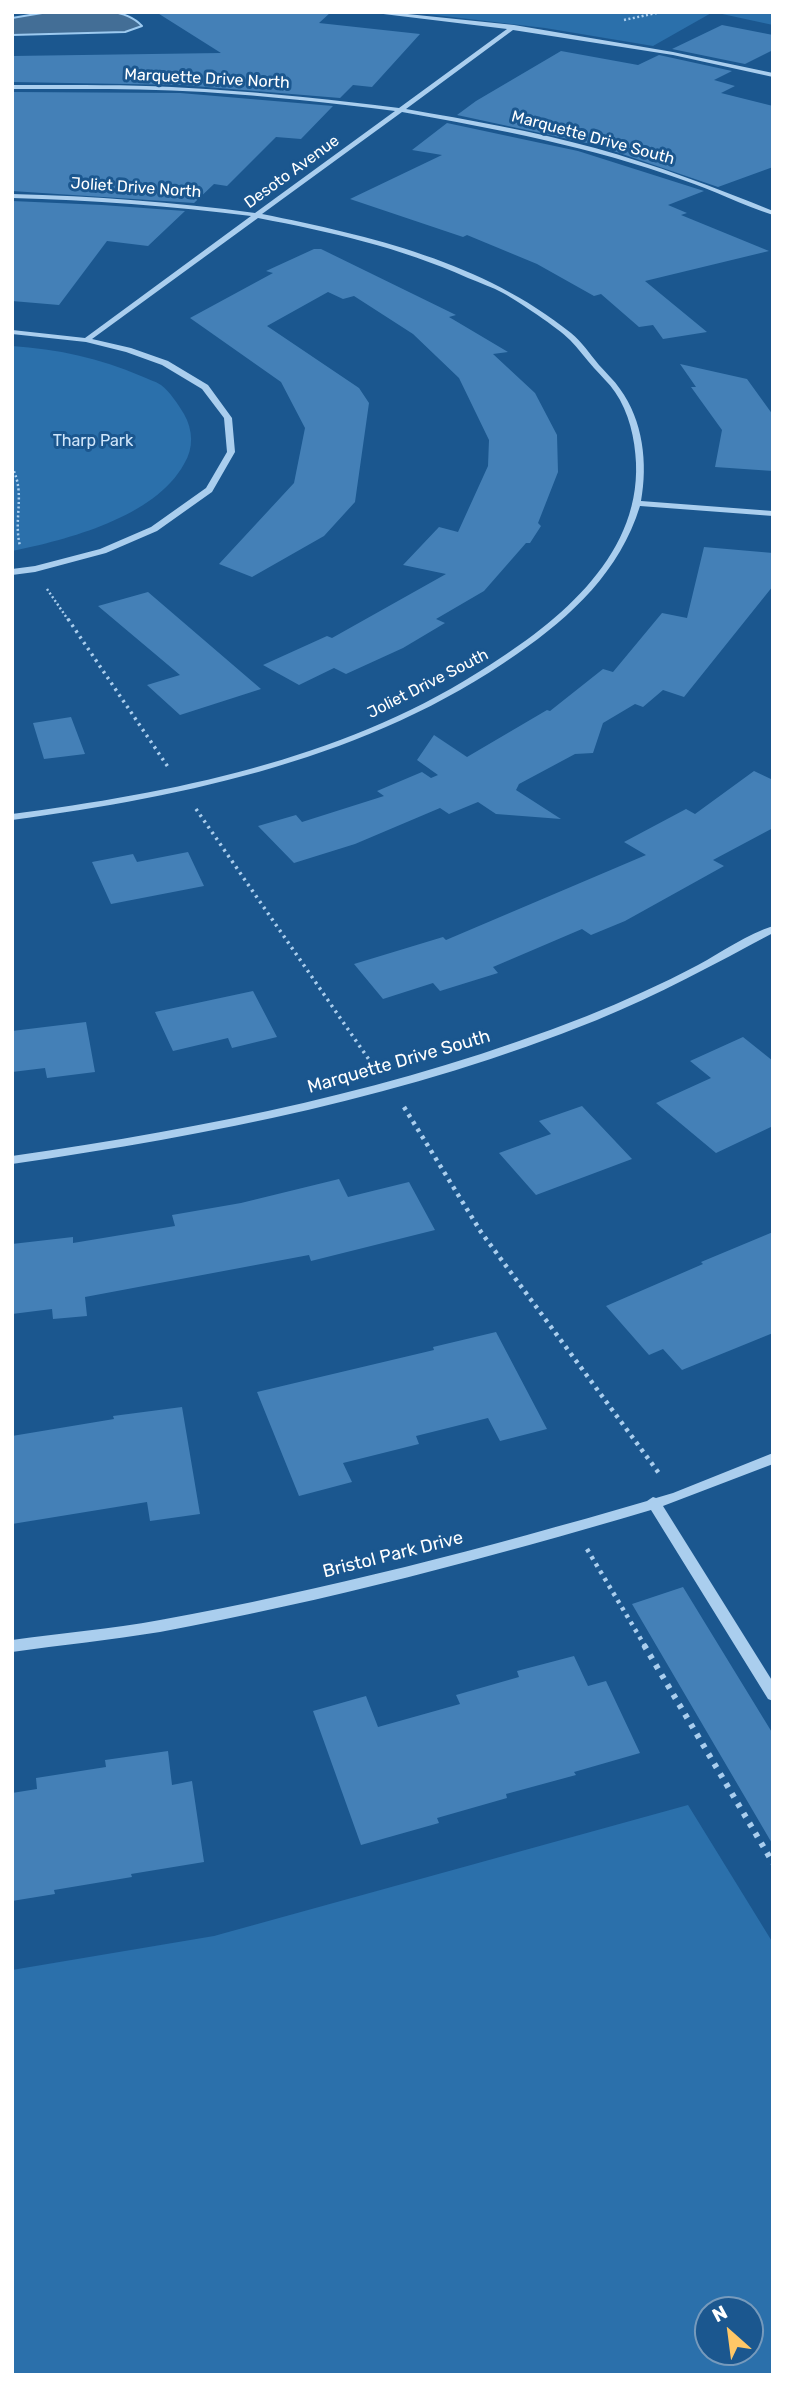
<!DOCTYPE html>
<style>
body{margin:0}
#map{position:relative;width:785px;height:2387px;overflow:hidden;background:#1b578f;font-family:Rubik,sans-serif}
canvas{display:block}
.frame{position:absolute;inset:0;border:14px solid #fff;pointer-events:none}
.north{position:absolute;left:694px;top:2296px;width:70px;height:70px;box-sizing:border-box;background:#1b578f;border:2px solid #769abc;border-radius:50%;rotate:332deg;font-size:19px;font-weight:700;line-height:28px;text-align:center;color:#fff}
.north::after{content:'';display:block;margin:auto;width:24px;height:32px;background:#ffc767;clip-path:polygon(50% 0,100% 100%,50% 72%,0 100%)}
</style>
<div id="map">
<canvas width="785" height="2387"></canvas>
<div class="frame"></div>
<div class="north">N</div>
</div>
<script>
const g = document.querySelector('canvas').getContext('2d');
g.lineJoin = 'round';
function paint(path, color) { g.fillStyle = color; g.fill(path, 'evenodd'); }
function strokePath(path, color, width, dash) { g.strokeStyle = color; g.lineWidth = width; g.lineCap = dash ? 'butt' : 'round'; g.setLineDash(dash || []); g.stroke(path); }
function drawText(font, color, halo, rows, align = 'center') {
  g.font = font + ' Rubik,sans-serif'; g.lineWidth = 6; g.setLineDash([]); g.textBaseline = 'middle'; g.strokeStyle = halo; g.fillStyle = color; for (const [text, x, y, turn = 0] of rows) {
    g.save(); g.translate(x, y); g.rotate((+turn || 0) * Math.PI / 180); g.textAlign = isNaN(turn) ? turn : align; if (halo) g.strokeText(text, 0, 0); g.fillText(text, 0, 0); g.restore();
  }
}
paint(new Path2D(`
 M410 12H773V25L713 12 653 46 545 28Z
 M12 346C57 349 100 358 141 376 147 379 155 381 161 385 170 392 178 404 184 414 193 430 194 448 184 464 155 517 67 540 12 551Z
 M688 1805 773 1943V2375H12V1970L214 1936ZM708 2310H750V2352H708Z`), '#2b70ab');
const water = new Path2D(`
 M48 12C76 12 122 3 142 26L125 32 12 35V18Z`);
paint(water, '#436e96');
strokePath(water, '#9dcaf0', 2);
paint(new Path2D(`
 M156 12H331L319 23 420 34 372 87 353 85 340 98 182 85 12 82V56L221 53Z
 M722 25 773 35V50L745 64 672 49Z
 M561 51 638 65 659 55 732 71 714 80 735 86 721 93 773 106V167L718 187 596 145 457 115 476 101Z
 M12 92 180 93 333 106 301 139 276 137 227 186 214 184 194 203 12 191Z
 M447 123 578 151 704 191 668 205 687 213 681 215 769 251 645 281 707 332 663 339 653 325 639 327 601 294 594 296 537 264 467 235 463 237 350 199 442 155 412 150Z
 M12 201 102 205 185 211 148 246 107 241 59 305 12 301Z
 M314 249H321L456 315 449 317 508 352 493 354 535 393 557 435 558 472 538 523 541 526 530 543H526L484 591 436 619 445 623 403 648 346 674 334 668 299 685 263 665 327 636 332 638 446 574 403 565 439 527 458 532 488 466 489 440 459 378 413 334 354 296 343 299 328 292 267 326 359 388 369 403 355 502 324 536 252 577 219 564 294 483 305 428 281 382 190 318 273 273 266 271Z
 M680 364 747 379 773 415V471L715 467 722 430 691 387H696Z
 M704 547 773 553V586L684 697 663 690 643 707 635 704 603 723 593 753 575 754 519 784 516 790 561 819 496 814 478 802 449 814 440 808 355 844 294 863 258 826 296 815 302 822 384 796 377 791 422 772 431 778 438 775 417 760 434 735 467 757 547 710 550 711 603 669 613 672 662 613 687 618Z
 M148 592 261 689 180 715 147 685 180 675 98 606Z
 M71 717 85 754 44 759 33 723Z
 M754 771 773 780V828L713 860 724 866 625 921 591 935 582 929 493 967 498 973 440 991 433 983 383 999 354 964 443 937 446 940 646 855 624 842 686 809 695 814Z
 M188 852 204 886 111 904 92 862 133 854 137 862Z
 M253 991 277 1037 232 1048 228 1038 173 1051 155 1012Z
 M86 1022 95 1072 47 1078 45 1068 12 1072V1031Z
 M743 1037 773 1061V1126L716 1153 656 1103 711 1078 690 1061Z
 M582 1106 632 1159 536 1195 499 1153 551 1134 539 1121Z
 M339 1179 348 1197 409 1182 435 1230 311 1261 309 1255 85 1297 87 1316 53 1319 52 1309 12 1314V1244L73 1237V1243L175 1226 172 1215 241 1203Z
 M773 1232V1333L682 1370 663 1349 649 1355 606 1306 703 1264 701 1262Z
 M496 1332 547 1429 500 1441 488 1418 416 1436 419 1444 343 1463 352 1482 299 1496 257 1392 434 1350 433 1347Z
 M182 1407 200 1514 150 1521 147 1502 12 1524V1436L114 1419 113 1416Z
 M683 1587 773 1734V1845L632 1604Z
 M574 1656 588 1686 606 1681 640 1753 574 1772 576 1775 506 1794 507 1798 437 1818 439 1823 361 1845 313 1711 366 1696 378 1727 460 1704 456 1695 519 1677 517 1671Z
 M168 1751 172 1785 192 1781 204 1862 131 1874 132 1877 54 1890 55 1894 12 1901V1793L37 1789 36 1778 106 1767 105 1760Z`), '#4480b7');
strokePath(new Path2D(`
 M624 20 661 12
 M12 467C26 494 13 518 20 546
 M47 589 69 621`), '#aaceee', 2.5, [2, 2.5]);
strokePath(new Path2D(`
 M68 619 168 767
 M196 809 372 1064`), '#aaceee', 3.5, [2.5, 4.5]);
strokePath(new Path2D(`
 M404 1107 481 1232 661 1476
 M587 1549 645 1646`), '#aaceee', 4.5, [3.5, 5]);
strokePath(new Path2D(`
 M644 1645 773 1863`), '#aaceee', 6, [4.5, 7]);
paint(new Path2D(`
 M367 12H388L514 25 673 52 773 73V77L673 55 513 30 406 109C469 120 533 131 595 148 656 165 714 187 773 211V215C742 205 713 190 683 180 592 147 497 129 402 112L262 214C371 236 483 262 571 333 582 342 590 354 599 365 606 373 614 380 620 389 643 420 648 464 641 501L773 511V516L640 506C620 571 572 616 517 654 369 758 189 796 12 820V814C172 793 339 760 477 673 552 627 640 560 636 463 635 439 629 412 615 392 609 383 601 376 594 368 586 359 578 348 570 340 557 327 519 302 503 293 492 287 480 283 468 278 399 247 331 232 258 218L92 339 131 348 168 361 208 385 232 418 235 452 212 492 157 531 106 553 35 572 12 575V569L35 566 100 549 151 527 206 488 227 452 224 418 202 389 162 365 126 352 86 342 12 334V330L85 338 251 216C171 206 92 200 12 198V194C94 196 174 202 255 213L395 111C332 103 268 96 204 92 140 88 76 89 12 89V85C77 85 142 84 206 89 271 93 335 100 399 108L507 29Z
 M773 926V933C715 964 658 995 597 1020 410 1096 211 1135 12 1164V1156C212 1127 398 1090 587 1016 624 1001 662 984 698 965 722 952 747 934 773 926Z
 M773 1453V1464L663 1506 773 1682V1701L768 1699 651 1510C489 1558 326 1601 160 1632 111 1640 61 1645 12 1652V1640C61 1633 111 1629 160 1620 325 1590 486 1548 647 1501L653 1497 656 1498 673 1493Z`), '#aaceee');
drawText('16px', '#fff', '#1b578f', [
 ["Marquette Drive North",207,79,3],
 ["Marquette Drive South",593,138,15],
 ["Desoto Avenue",292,172,-36],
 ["Joliet Drive North",136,188,4],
 ["Joliet Drive South",428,684,-27]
]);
drawText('16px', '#d0e6fa', '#1b578f', [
 ["Tharp Park",93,441]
]);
drawText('18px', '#fff', '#1b578f', [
 ["Marquette Drive South",399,1062,-16],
 ["Bristol Park Drive",393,1555,-14]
]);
</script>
